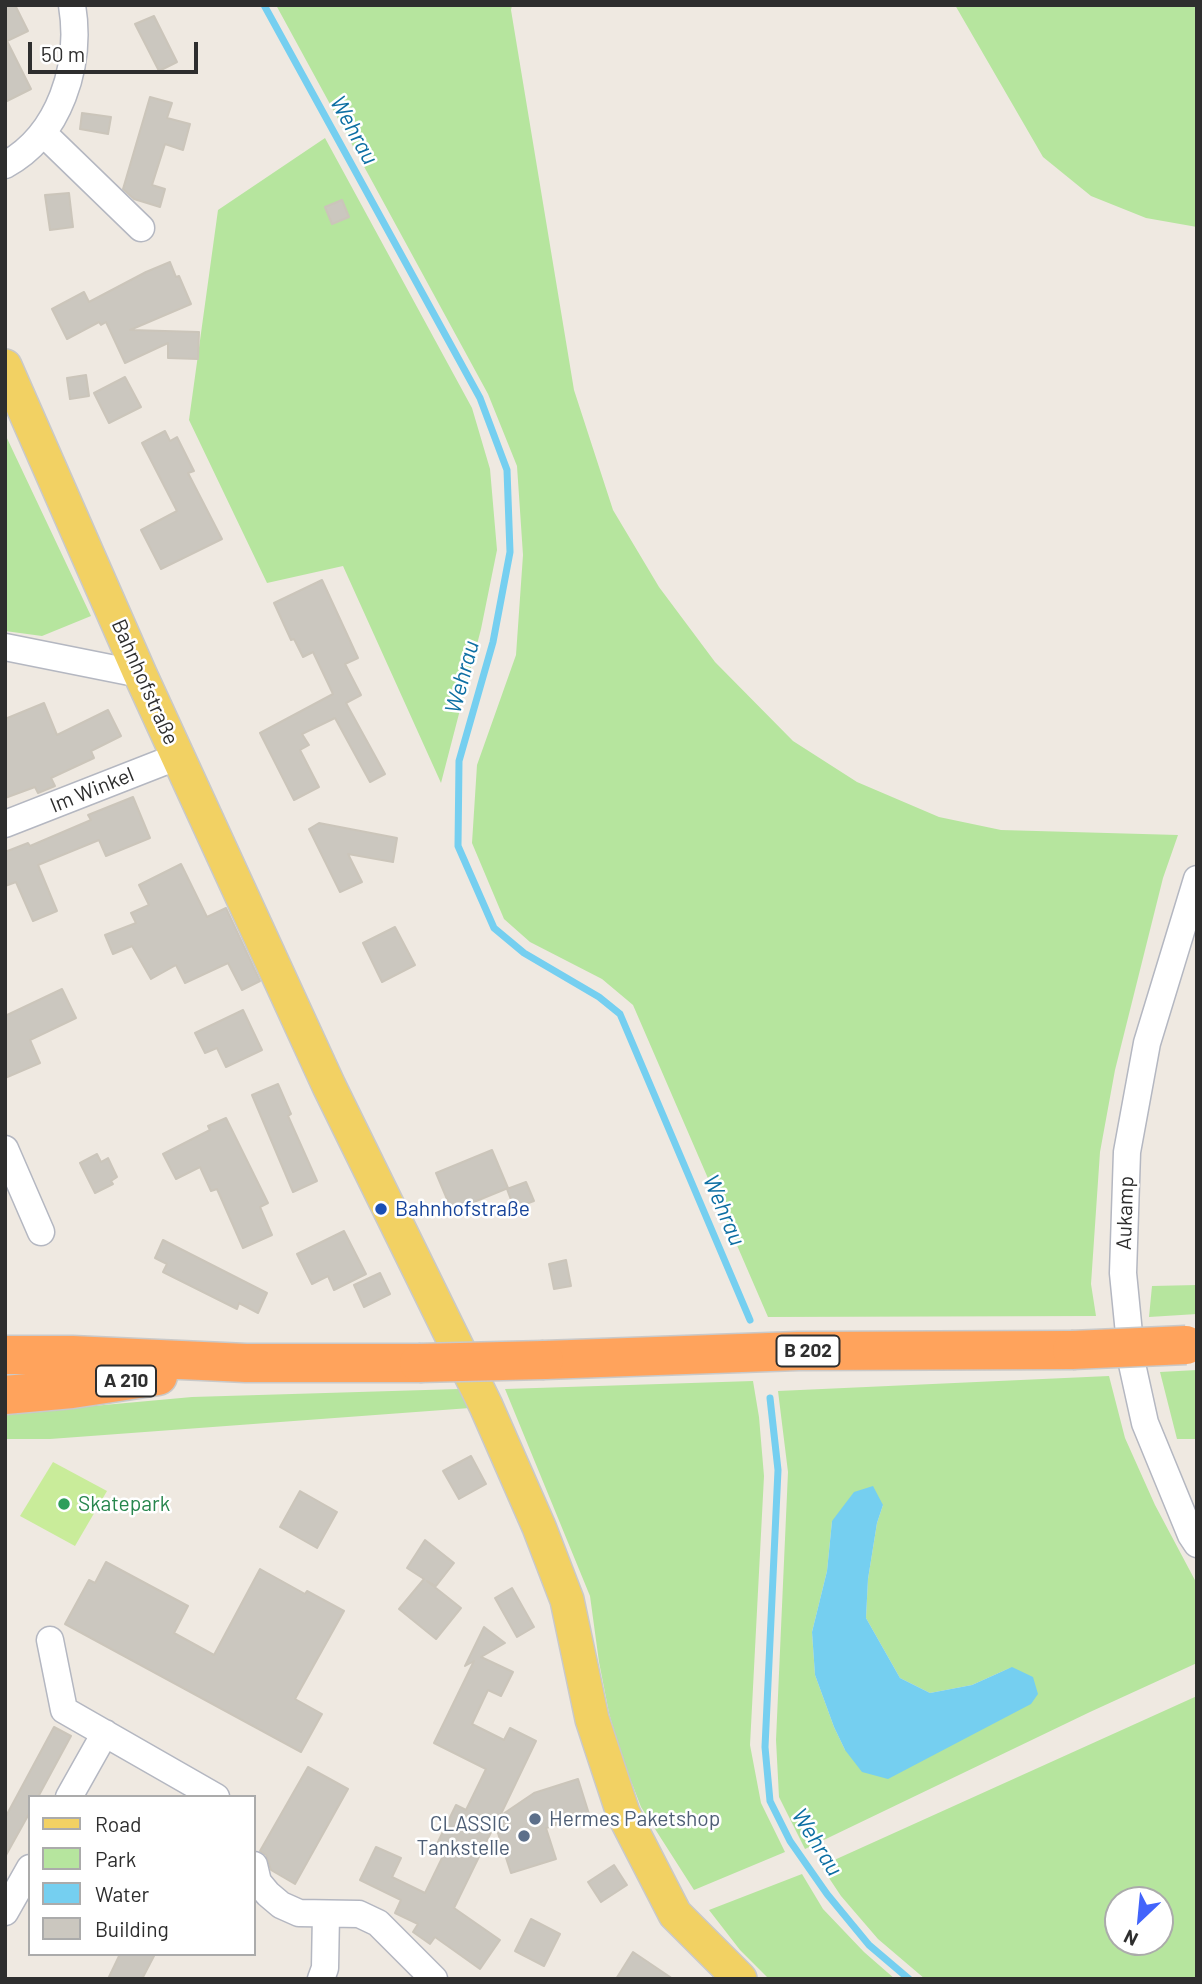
<!DOCTYPE html>
<meta charset="utf-8">
<style>
body{margin:0}
#map{position:relative;width:1202px;height:1984px;overflow:hidden;background:#efe9e1;font-family:Barlow,sans-serif}
canvas{display:block}
.frame{position:absolute;inset:0;border:7px solid #2e2e2e;pointer-events:none}
.legend{position:absolute;left:28px;top:1795px;width:228px;height:161px;box-sizing:border-box;background:#fff;border:2px solid #ababab;margin:0;padding:9px 12px;list-style:none;font-size:21px;color:#2e2e2e}
.legend li{display:flex;align-items:center;gap:14px;height:35px}
.legend b{width:35px;border:2px solid #ababab}
.north{position:absolute;left:1104px;top:1886px;width:70px;height:70px;box-sizing:border-box;background:#fff;border:2px solid #ababab;border-radius:50%;rotate:206deg;font-size:19px;font-weight:700;line-height:28px;text-align:center;color:#2e2e2e}
.north::after{content:'';display:block;margin:auto;width:24px;height:32px;background:#4264fb;clip-path:polygon(50% 0,100% 100%,50% 72%,0 100%)}
.scale{position:absolute;left:28px;top:42px;width:170px;height:32px;box-sizing:border-box;border:4px solid #2e2e2e;border-top:0;padding-left:9px;font-size:21px;line-height:24px;white-space:nowrap;color:#2e2e2e;-webkit-text-stroke:5px #fff;paint-order:stroke}
</style>
<div id="map">
<canvas width="1202" height="1984"></canvas>
<div class="frame"></div>
<ul class="legend">
<li><b style="height:9px;background:#f2d163"></b>Road</li>
<li><b style="height:19px;background:#b6e59e"></b>Park</li>
<li><b style="height:19px;background:#75cff0"></b>Water</li>
<li><b style="height:19px;background:#cbc7bf"></b>Building</li>
</ul>
<div class="north">N</div>
<div class="scale">50 m</div>
</div>
<script>
const g = document.querySelector('canvas').getContext('2d');
g.lineJoin = 'round';
function paint(path, color) { g.fillStyle = color; g.fill(path, 'evenodd'); }
function strokePath(path, color, width, dash) { g.strokeStyle = color; g.lineWidth = width; g.lineCap = dash ? 'butt' : 'round'; g.setLineDash(dash || []); g.stroke(path); }
function drawText(font, color, halo, rows, align = 'center') {
  g.font = font + ' Barlow,sans-serif'; g.lineWidth = 5; g.setLineDash([]); g.textBaseline = 'middle'; g.strokeStyle = halo; g.fillStyle = color; for (const [text, x, y, turn = 0] of rows) {
    g.save(); g.translate(x, y); g.rotate((+turn || 0) * Math.PI / 180); g.textAlign = isNaN(turn) ? turn : align; if (halo) g.strokeText(text, 0, 0); g.fillText(text, 0, 0); g.restore();
  }
}
paint(new Path2D(`
 M276 5H512L511 10 574 390 613 510 659 587 715 662 793 741 857 782 939 817 1001 830 1178 835 1163 878 1115 1070 1100 1152 1091 1284 1096 1316 768 1317 633 1005 602 979 530 942 504 919 472 843 477 765 516 655 523 555 517 466 488 394Z
 M955 5H1197V227L1146 218 1091 196 1043 157Z
 M325 138 472 408 490 469 497 550 481 629 441 783 343 566 267 583 189 420 218 210Z
 M5 434 91 616 42 636 5 631Z
 M1197 1285V1314L1149 1317 1152 1286Z
 M1197 1370V1439H1177L1160 1372Z
 M1109 1376 1125 1438 1155 1505 1197 1584V1663L1090 1712 805 1849 779 1797 776 1740 788 1472 778 1391ZM883 1505 877 1523 868 1579 866 1618 900 1678 930 1693 972 1685 1012 1667 845 1750 834 1727 815 1675 812 1632 827 1571 832 1521Z
 M753 1381 759 1417 764 1476 750 1745 761 1803 785 1852 694 1890 641 1807 621 1755 609 1713 599 1662 590 1596 505 1389Z
 M459 1389 470 1408 50 1439H5V1414L192 1397Z
 M1197 1696V1979H925L878 1939 841 1896 821 1866ZM1118 1900H1160V1942H1118Z
 M802 1874 823 1909 864 1952 895 1979H769L740 1950 709 1910Z`), '#b6e59e');
paint(new Path2D(`
 M53 1462 107 1491 75 1546 20 1516Z`), '#c9ec9a');
paint(new Path2D(`
 M873 1486 883 1505 877 1523 868 1579 866 1618 900 1678 930 1693 972 1685 1012 1667 1033 1677 1038 1694 1031 1704 888 1779 862 1772 845 1750 834 1727 815 1675 812 1632 827 1571 832 1521 854 1492Z`), '#75cff0');
strokePath(new Path2D(`
 M264 5 480 398 507 470 510 552 493 642 459 761 458 846 494 928 524 953 599 997 620 1014 750 1320
 M770 1398 778 1470 765 1747 770 1801 790 1841 827 1894 869 1945 909 1979`), '#75cff0', 7);
const building = new Path2D(`
 M5 5H15L28 31 7 41 31 89 5 102Z
 M154 16 177 62 159 71 135 24Z
 M150 97 172 103 167 118 190 124 183 150 165 144 152 185 165 189 160 207 134 199 123 189Z
 M82 113 111 117 108 134 80 129Z
 M69 193 73 227 50 230 45 195Z
 M342 200 349 217 332 224 325 207Z
 M170 262 176 277 179 276 191 304 130 330 199 332 198 359 168 358V343L125 363 106 322 101 325 99 322 67 339 52 309 84 292 89 302 146 272Z
 M86 375 89 396 70 399 67 378Z
 M125 377 141 407 109 423 94 393Z
 M165 431 170 441 177 437 194 471 188 473 222 539 161 569 141 530 177 511 142 443Z
 M322 580 358 658 345 664 361 695 346 703 385 774 370 782 335 718 302 734 309 745 300 750 319 787 294 800 260 733 333 694 313 652 303 657 294 639 291 640 274 603Z
 M44 703 57 735 108 710 121 736 91 751 94 758 51 778 55 786 38 793 35 787 5 798V719Z
 M133 797 150 838 106 856 99 840 38 865 57 911 33 921 16 882 5 886V852L28 843 30 846 91 820 88 815Z
 M319 823 397 838 393 862 348 854 362 882 340 892 309 829Z
 M181 864 207 917 226 908 260 981 242 990 228 963 185 983 176 965 151 979 132 946 113 954 105 935 136 923 131 913 149 905 139 885Z
 M395 927 415 965 382 982 363 943Z
 M62 989 76 1018 30 1040 40 1063 5 1078V1016Z
 M243 1010 262 1050 226 1067 217 1048 205 1053 195 1033Z
 M278 1084 291 1114 288 1116 317 1181 293 1192 252 1095Z
 M226 1118 268 1203 260 1207 272 1235 243 1248 217 1189 211 1191 200 1167 176 1179 163 1154 210 1130 208 1126Z
 M492 1150 508 1188 452 1211 436 1173Z
 M97 1154 101 1162 108 1158 117 1177 111 1181 113 1184 95 1193 80 1163Z
 M526 1182 534 1201 514 1208 507 1189Z
 M344 1231 366 1274 334 1290 328 1276 312 1284 297 1254Z
 M163 1240 267 1293 258 1313 239 1303 237 1309 163 1272 167 1264 155 1258Z
 M566 1260 571 1286 554 1289 549 1264Z
 M380 1273 390 1294 364 1307 354 1285Z
 M471 1456 486 1484 459 1499 443 1471Z
 M300 1491 337 1512 317 1548 280 1527Z
 M425 1540 454 1563 436 1586 427 1581 461 1608 436 1639 399 1609 424 1579 407 1568Z
 M106 1562 188 1606 174 1633 214 1655 260 1569 305 1594 307 1591 344 1611 295 1699 322 1714 301 1752 65 1624 89 1580 95 1583Z
 M512 1588 534 1627 517 1637 495 1598Z
 M484 1627 505 1643 481 1657 513 1672 501 1696 488 1690 472 1724 504 1740 510 1728 536 1741 500 1816 534 1793 578 1779 589 1814 546 1828 556 1859 511 1873 495 1824 454 1908 500 1940 480 1969 435 1937 430 1944 413 1932 418 1924 395 1913 401 1900 360 1880 376 1847 401 1858 392 1877 425 1893 444 1854 434 1850 456 1805 466 1810 486 1769 434 1743 474 1661 465 1666Z
 M54 1727 71 1736 38 1797H30V1812L5 1857V1818Z
 M308 1767 348 1789 295 1884 271 1870 266 1855 260 1851Z
 M614 1865 627 1885 601 1902 588 1882Z
 M531 1919 560 1934 544 1966 515 1951Z
 M633 1952 673 1979H616Z
 M120 1954H155L142 1979H108Z`);
paint(building, '#cbc7bf');
strokePath(building, '#cbc5ba', 2);
const minor = new Path2D(`
 M43 133 141 228
 M5 165C60 135 82 65 72 5
 M5 647 140 674
 M5 824 179 756
 M1197 879 1147 1043 1127 1152 1123 1273 1132 1364 1145 1423 1191 1535 1197 1544
 M5 1149 41 1232
 M50 1640 64 1710 216 1797
 M69 1797 105 1733
 M254 1865 258 1882 268 1894 281 1905 299 1913 359 1914 378 1923 434 1979
 M5 1912 30 1868
 M321 1979 325 1968 326 1914`);
const major = new Path2D(`
 M5 366 140 674 329 1086 486 1406 539 1527 567 1600 592 1719 623 1813 675 1914 740 1979`);
const highway = new Path2D(`
 M5 1355H72L246 1363H419
 M544 1360 798 1351 1072 1350
 M5 1395 72 1389 158 1376`);
strokePath(minor, '#b4b7c1', 29);
strokePath(major, '#c9c9c9', 36);
strokePath(highway, '#c9c9c9', 41);
strokePath(minor, '#fff', 26);
strokePath(major, '#f2d163', 33);
strokePath(highway, '#ffa35c', 38);
const highwayBridge = new Path2D(`
 M1072 1350 1186 1345
 M419 1363 544 1360`);
strokePath(highwayBridge, '#c9c9c9', 41, []);
strokePath(highwayBridge, '#ffa35c', 38);
for (const [x, y, r, color] of [
 [381,1209,7,"#1a4fb4"],
 [64,1504,7,"#2e9e5b"],
 [535,1819,7,"#5c6f8a"],
 [524,1836,7,"#5c6f8a"]
]) { const dot = new Path2D(); dot.arc(x, y, r, 0, 2 * Math.PI); g.fillStyle = color; g.fill(dot); strokePath(dot, '#fff', 2.5); }
for (const [x, y, w] of [
 [808,1351,63],
 [126,1381,60]
]) { const box = new Path2D(); box.roundRect(x - w / 2, y - 15.5, w, 31, 5); g.fillStyle = '#fff'; g.fill(box); strokePath(box, '#2e2e2e', 2); }
drawText('bold 19px', '#2e2e2e', null, [
 ["B 202",808,1351],
 ["A 210",126,1381]
]);
drawText('21px', '#2e2e2e', '#fff', [
 ["Bahnhofstraße",145,682,66],
 ["Im Winkel",92,790,-22],
 ["Aukamp",1125,1213,-88]
]);
drawText('21px', '#164399', '#fff', [
 ["Bahnhofstraße",395,1209]
], 'left');
drawText('21px', '#27864d', '#fff', [
 ["Skatepark",78,1504]
], 'left');
drawText('21px', '#4e5e75', '#fff', [
 ["Hermes Paketshop",549,1819],
 ["CLASSIC",510,1824,"right"],
 ["Tankstelle",510,1848,"right"]
], 'left');
drawText('italic 23px', '#0d6fa3', '#fff', [
 ["Wehrau",354,130,61],
 ["Wehrau",462,677,-75],
 ["Wehrau",724,1210,67],
 ["Wehrau",817,1842,58]
]);
</script>
